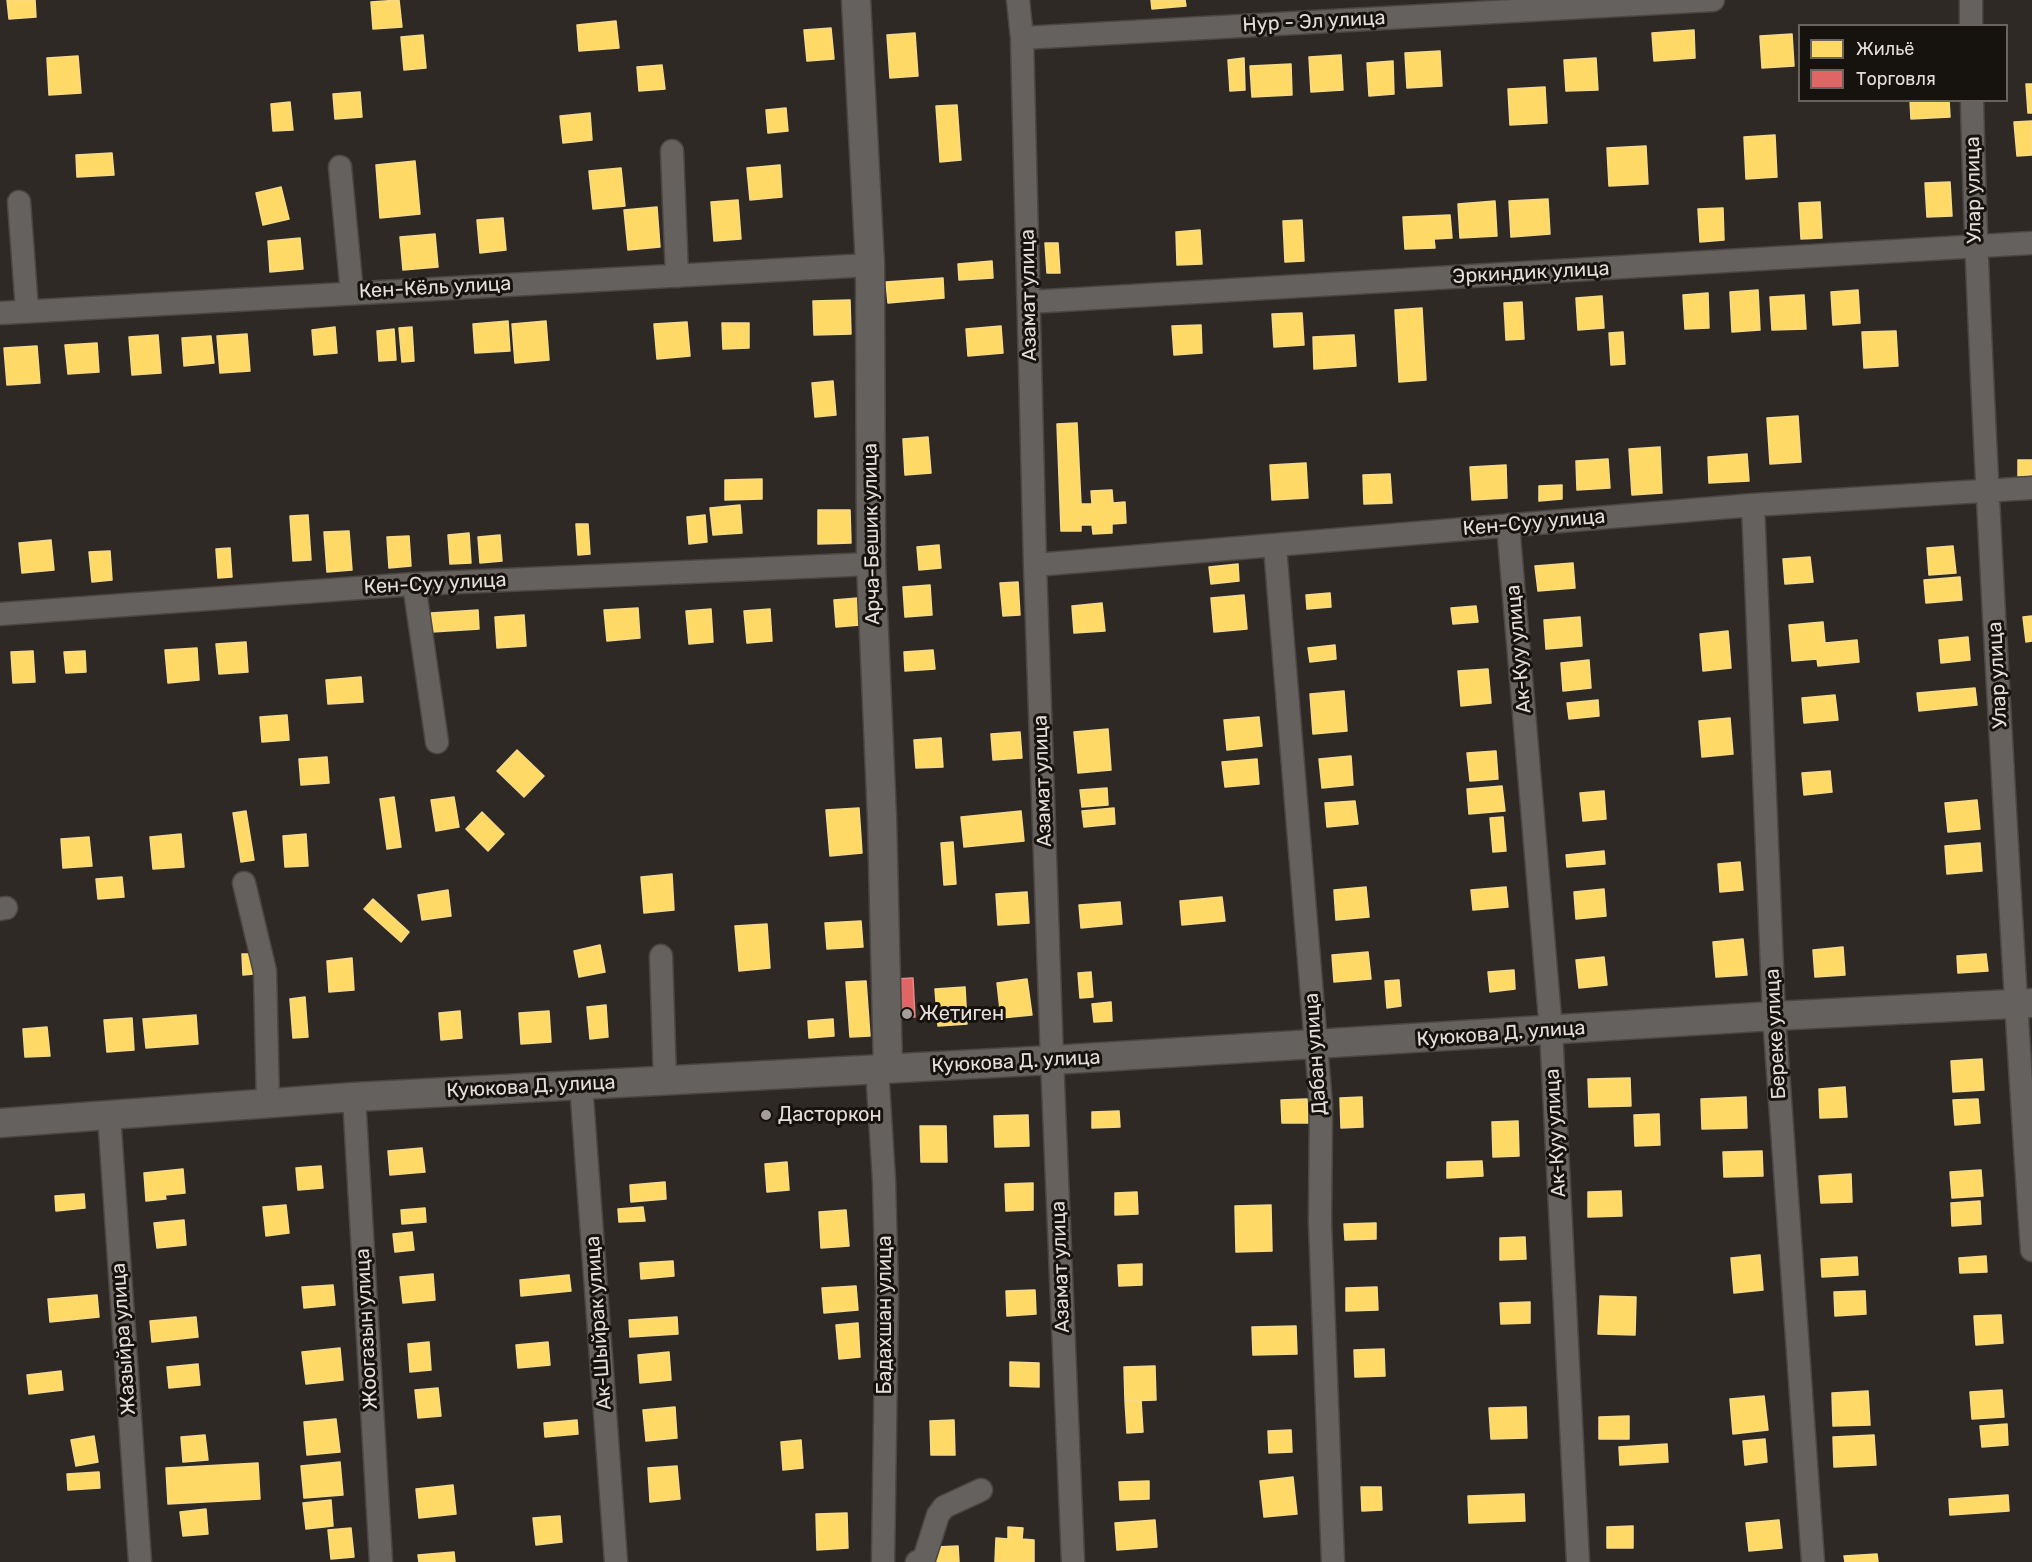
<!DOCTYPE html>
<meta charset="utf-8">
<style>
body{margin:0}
#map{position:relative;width:2032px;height:1562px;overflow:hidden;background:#2e2925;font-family:Rubik,sans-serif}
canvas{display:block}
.legend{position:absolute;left:1798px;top:24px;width:210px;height:78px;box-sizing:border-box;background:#16120e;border:2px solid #69635f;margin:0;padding:8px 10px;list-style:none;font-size:18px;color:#e5ddd9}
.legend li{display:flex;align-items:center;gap:12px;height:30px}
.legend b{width:30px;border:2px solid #69635f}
</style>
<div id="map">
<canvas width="2032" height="1562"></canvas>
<ul class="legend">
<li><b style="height:16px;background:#ffd966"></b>Жильё</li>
<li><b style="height:16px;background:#e06666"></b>Торговля</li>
</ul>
</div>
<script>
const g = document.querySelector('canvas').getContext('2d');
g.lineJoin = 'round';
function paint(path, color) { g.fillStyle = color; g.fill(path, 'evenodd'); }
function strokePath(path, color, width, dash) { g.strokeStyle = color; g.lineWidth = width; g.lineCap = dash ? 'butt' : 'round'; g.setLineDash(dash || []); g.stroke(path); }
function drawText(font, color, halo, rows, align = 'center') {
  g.font = font + ' Rubik,sans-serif'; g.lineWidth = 6; g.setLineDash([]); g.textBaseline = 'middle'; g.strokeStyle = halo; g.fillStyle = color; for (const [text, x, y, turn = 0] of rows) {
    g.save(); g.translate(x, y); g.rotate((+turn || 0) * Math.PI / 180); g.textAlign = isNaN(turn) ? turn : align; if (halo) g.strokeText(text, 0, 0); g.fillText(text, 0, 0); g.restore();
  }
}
const homes = new Path2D(`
 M7 0H35L36 17 9 19Z
 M399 0 402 27 373 29 371 2Z
 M1151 0H1185L1186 6 1152 9Z
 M616 21 619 48 579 51 577 25Z
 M831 28 834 59 807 61 804 30Z
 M1694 30 1695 58 1654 61 1652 33Z
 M915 33 918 76 890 78 887 35Z
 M1792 34 1794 66 1762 68 1760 36Z
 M423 35 426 68 404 70 401 37Z
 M1440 51 1442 86 1407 88 1405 53Z
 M1341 55 1343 90 1311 92 1309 57Z
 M78 56 81 93 49 95 47 58Z
 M1244 58 1245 90 1230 91 1228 60Z
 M1596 58 1598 90 1566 91 1564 60Z
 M1393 61 1394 94 1369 96 1367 63Z
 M1291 64 1292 95 1252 97 1250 66Z
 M662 65 665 89 639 91 637 67Z
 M2026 84H2032V113H2028Z
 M1545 87 1547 123 1510 125 1508 89Z
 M360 92 362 117 335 119 333 94Z
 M1910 100H1949L1950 117 1911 119Z
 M290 102 293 130 273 131 271 104Z
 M957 105 961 160 940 162 936 106Z
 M786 108 788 131 768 133 766 110Z
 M590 113 592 140 563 143 560 116Z
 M2032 121V155L2017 156 2014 122Z
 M1775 135 1777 177 1746 179 1744 137Z
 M1646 146 1648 184 1609 186 1607 148Z
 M112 153 114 175 77 177 76 155Z
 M415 161 420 214 380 218 376 165Z
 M780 165 782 197 750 200 747 168Z
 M621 168 625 206 593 209 589 171Z
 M1950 182 1952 216 1927 217 1925 183Z
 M281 187 289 219 263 225 256 193Z
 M1548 199 1550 234 1511 237 1509 201Z
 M738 200 741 239 714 241 711 202Z
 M1495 201 1497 236 1460 238 1458 204Z
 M1820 202 1822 238 1801 239 1799 203Z
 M657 207 660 247 628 250 624 210Z
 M1723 208 1724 240 1700 242 1698 209Z
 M1450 215 1452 238 1434 239 1435 248 1405 249 1403 217Z
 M503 218 506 250 480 253 477 220Z
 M1302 220 1304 261 1285 262 1283 221Z
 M1200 230 1202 264 1177 265 1176 232Z
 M435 234 438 267 403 270 400 237Z
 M300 238 303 269 270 272 268 241Z
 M1045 243H1058L1060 273H1047Z
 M992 261 993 278 959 280 958 264Z
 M943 278 944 298 888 303 886 282Z
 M1758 290 1760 330 1732 332 1730 292Z
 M1858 290 1860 323 1833 325 1831 292Z
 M1708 293 1709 328 1685 329 1683 295Z
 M1804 295 1806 329 1772 330 1770 297Z
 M1602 296 1604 328 1578 330 1576 298Z
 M850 300 851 334 814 335 813 301Z
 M1522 302 1524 339 1506 340 1504 303Z
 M1422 308 1426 380 1399 382 1395 310Z
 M1302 313 1304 345 1274 347 1272 314Z
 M508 321 510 351 475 353 473 324Z
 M546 321 549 360 515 363 512 324Z
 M687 322 690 356 657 359 654 324Z
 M722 323H749V348L723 349Z
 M1201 325 1202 353 1174 355 1172 326Z
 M1001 326 1003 353 968 356 966 329Z
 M335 327 337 353 314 355 312 330Z
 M412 327 414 361 402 362 399 328Z
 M394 329 396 360 379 361 377 331Z
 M1896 331 1898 366 1864 368 1862 332Z
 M1623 332 1625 364 1611 365 1609 333Z
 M247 334 250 371 220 373 217 336Z
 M158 335 161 373 132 375 129 337Z
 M1354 335 1356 366 1314 369 1313 337Z
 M211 336 214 363 184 366 182 338Z
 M97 343 99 372 68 374 65 345Z
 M37 346 40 383 7 385 4 348Z
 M833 381 836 415 815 417 812 383Z
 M1798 416 1801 462 1770 464 1767 418Z
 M1077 423 1081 504H1092L1091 491 1112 490 1113 503 1125 502 1126 523 1112 524V533L1093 534 1092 525H1081V531H1061L1057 424Z
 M928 437 931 473 905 475 903 439Z
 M1660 447 1662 493 1632 495 1629 449Z
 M1747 454 1749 481 1709 483 1708 457Z
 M1608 459 1610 488 1577 490 1576 461Z
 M2018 460H2032V475L2018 476Z
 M1306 463 1308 498 1272 500 1270 465Z
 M1506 465 1507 498 1472 500 1470 467Z
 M1390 474 1392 503 1364 504 1363 475Z
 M762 479V499L725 500V480Z
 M1562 485V499L1539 501V486Z
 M740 505 742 533 713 535 710 508Z
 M818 510H850L851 543 818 544Z
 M308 515 311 560 293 561 290 516Z
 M705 515 707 542 689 544 687 517Z
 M576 524H588L590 554 578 555Z
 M349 531 352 570 327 572 324 532Z
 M469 533 471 563 450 564 448 535Z
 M500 535 502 561 480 563 478 537Z
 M409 536 411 566 389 568 387 537Z
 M51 540 54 570 22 573 19 543Z
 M939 545 941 568 919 570 917 547Z
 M1953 546 1956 573 1929 575 1927 548Z
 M230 548 232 577 218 578 216 549Z
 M110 551 112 580 92 582 89 552Z
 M1810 557 1813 582 1785 584 1783 559Z
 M1573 563 1575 588 1538 591 1535 566Z
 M1238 564 1239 581 1211 584 1209 567Z
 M1960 577 1962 600 1926 603 1924 580Z
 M1018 582 1020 615 1003 616 1000 583Z
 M930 585 932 615 905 617 903 587Z
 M1330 593 1331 607 1307 609 1306 595Z
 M1244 595 1247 629 1214 632 1211 598Z
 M858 598 860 625 836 627 834 600Z
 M1102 603 1105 631 1074 633 1072 606Z
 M1476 606 1478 622 1453 624 1451 608Z
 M638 608 640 638 607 641 604 610Z
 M711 609 713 642 689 644 686 611Z
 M770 609 772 641 747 643 744 611Z
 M478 610 479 629 432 632 431 613Z
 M524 615 526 646 497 648 495 617Z
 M2032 616V641L2026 642 2023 617Z
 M1580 617 1582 646 1546 649 1544 620Z
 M1823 622 1825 643 1857 640 1859 662 1818 666 1817 659 1792 661 1789 625Z
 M1728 631 1731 668 1703 671 1700 634Z
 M1968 637 1970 660 1941 663 1939 640Z
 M246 642 248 672 219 674 216 644Z
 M1335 645 1336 659 1310 662 1308 648Z
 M197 648 199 680 168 683 165 650Z
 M933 650 935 669 905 671 904 652Z
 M33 651 35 682 13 683 11 652Z
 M85 651 86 672 66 673 64 652Z
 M1589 660 1591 688 1563 691 1561 663Z
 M1488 669 1491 703 1461 706 1458 671Z
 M361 677 363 702 328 704 326 680Z
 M1975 688 1977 705 1919 711 1917 693Z
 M1344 691 1347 731 1313 734 1310 694Z
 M1835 695 1838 720 1804 723 1802 698Z
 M1598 700 1599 716 1569 719 1567 703Z
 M287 715 289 740 262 742 260 717Z
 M1259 717 1262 746 1227 750 1224 720Z
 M1730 718 1733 754 1702 757 1699 721Z
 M1108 729 1111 770 1078 773 1074 732Z
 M1020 732 1022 758 993 760 991 734Z
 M941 738 943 767 916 768 914 740Z
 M517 750 544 776 524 797 497 771Z
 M1496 751 1498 779 1470 781 1467 753Z
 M1351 756 1353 785 1322 788 1319 759Z
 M327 757 329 783 301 785 299 759Z
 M1257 759 1259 784 1225 787 1222 762Z
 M1830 771 1832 792 1804 795 1802 773Z
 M1502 786 1505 811 1469 814 1467 789Z
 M1107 788 1108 805 1082 807 1080 790Z
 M1604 791 1606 819 1583 821 1580 793Z
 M394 797 401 847 387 849 380 799Z
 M454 797 459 827 436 831 431 800Z
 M1977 800 1980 829 1948 832 1945 803Z
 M1355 801 1358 824 1327 827 1325 803Z
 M859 808 862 853 830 856 826 810Z
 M1114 808 1115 824 1084 827 1082 811Z
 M246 811 254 860 241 862 233 813Z
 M1021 811 1024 841 964 847 961 817Z
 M482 812 504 834 488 851 466 829Z
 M1503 817 1506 851 1493 852 1490 818Z
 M181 834 184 867 153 869 150 837Z
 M306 834 308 866 285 867 283 836Z
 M89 837 92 866 63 868 61 839Z
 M953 842 956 884 944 885 941 843Z
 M1980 843 1982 871 1947 874 1945 846Z
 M1604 851 1605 864 1567 867 1566 855Z
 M1740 862 1743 890 1720 892 1718 864Z
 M672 874 674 910 644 913 641 877Z
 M122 877 124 897 98 899 96 879Z
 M1366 887 1369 917 1336 920 1334 890Z
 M1506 887 1508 907 1473 910 1471 890Z
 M1604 889 1606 916 1576 919 1574 892Z
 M448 890 451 916 422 920 418 895Z
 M1027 892 1029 923 998 925 996 894Z
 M1222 897 1225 921 1182 925 1180 901Z
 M373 899 409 932 401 942 364 909Z
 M1120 902 1122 924 1081 928 1079 905Z
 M861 921 863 947 827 949 825 923Z
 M767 924 770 968 739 971 735 926Z
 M1743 939 1747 975 1716 977 1713 942Z
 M600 945 605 972 579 977 574 951Z
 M1843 947 1845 975 1815 977 1813 950Z
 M1368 952 1371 979 1334 982 1332 955Z
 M242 954H252L254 974 243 975Z
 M1986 954 1988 971 1958 973 1957 956Z
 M1604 957 1607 985 1579 988 1576 960Z
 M352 958 354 990 329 992 327 961Z
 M1514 970 1515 989 1490 992 1488 972Z
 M1091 972 1093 997 1080 998 1078 973Z
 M1027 979 1032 1015 1001 1018 997 983Z
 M1399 980 1401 1006 1387 1008 1385 981Z
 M866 981 870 1036 850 1037 846 982Z
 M965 987 967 1024 938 1026 935 989Z
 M305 997 308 1037 293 1038 290 999Z
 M1111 1002 1112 1021 1094 1022 1092 1004Z
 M606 1005 608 1037 590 1039 587 1007Z
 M460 1011 462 1038 441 1040 439 1013Z
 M549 1011 551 1042 521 1044 519 1013Z
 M196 1015 198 1044 146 1048 143 1019Z
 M132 1018 134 1050 107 1052 104 1020Z
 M833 1019 834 1036 809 1038 808 1021Z
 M47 1027 50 1056 25 1057 23 1029Z
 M1982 1059 1984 1090 1953 1092 1951 1061Z
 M1630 1078 1631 1106 1589 1107 1588 1079Z
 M1845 1087 1847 1117 1820 1118 1819 1089Z
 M1362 1097 1363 1127 1341 1128 1340 1098Z
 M1746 1097 1747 1128 1702 1129 1701 1099Z
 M1307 1099 1308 1123H1282L1281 1100Z
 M1978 1099 1980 1123 1955 1125 1953 1100Z
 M1119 1111 1120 1127 1092 1128V1112Z
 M1659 1114 1660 1145 1635 1146 1634 1115Z
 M1028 1115 1029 1146 995 1147 994 1116Z
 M1518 1121 1519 1156 1493 1157 1492 1122Z
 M920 1126H946L947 1162H921Z
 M422 1148 425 1172 390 1175 388 1151Z
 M1762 1151 1763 1176 1724 1177 1723 1152Z
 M1482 1161 1483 1176 1447 1178V1162Z
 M787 1162 789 1190 767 1192 765 1164Z
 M321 1166 323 1188 298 1190 296 1168Z
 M183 1169 185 1193 165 1195 166 1199 146 1201 144 1173Z
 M1981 1170 1983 1196 1952 1198 1950 1172Z
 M1851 1174 1852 1202 1821 1203 1819 1176Z
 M665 1182 666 1199 631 1202 630 1185Z
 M1033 1183V1210L1006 1211 1005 1184Z
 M1621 1191 1622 1216 1588 1217V1192Z
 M1137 1192 1138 1214 1115 1215V1193Z
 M84 1194 85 1208 56 1211 55 1196Z
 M1980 1201 1981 1224 1952 1226 1951 1203Z
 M286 1205 289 1233 266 1236 263 1207Z
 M1271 1205 1272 1251 1236 1252 1235 1206Z
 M643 1207 645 1221 619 1222 618 1209Z
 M425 1208 426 1222 402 1224 401 1210Z
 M846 1210 849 1246 821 1248 819 1212Z
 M184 1220 186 1245 157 1248 154 1223Z
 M1376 1223V1239L1345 1240 1344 1224Z
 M412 1232 414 1250 395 1252 393 1234Z
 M1525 1237 1526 1259 1500 1260V1238Z
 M1760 1255 1763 1290 1734 1293 1731 1258Z
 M1986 1256 1987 1272 1960 1273 1959 1258Z
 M1857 1257 1858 1275 1822 1277 1821 1259Z
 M673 1261 674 1276 641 1279 640 1263Z
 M1142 1264V1285L1119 1286 1118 1265Z
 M433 1274 435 1300 403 1303 400 1277Z
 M569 1275 571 1291 521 1296 520 1280Z
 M333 1285 335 1305 304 1308 302 1287Z
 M856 1286 858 1310 824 1313 822 1288Z
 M1377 1287 1378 1310 1346 1311V1288Z
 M1035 1290 1036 1314 1007 1316 1006 1291Z
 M1865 1291 1866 1314 1835 1316 1834 1292Z
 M97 1295 99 1317 50 1322 48 1299Z
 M1600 1296 1636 1297 1635 1335 1598 1334Z
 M1530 1302V1323L1501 1324 1500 1303Z
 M2001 1315 2003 1343 1976 1345 1974 1316Z
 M196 1317 198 1337 152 1342 150 1321Z
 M677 1317 678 1334 630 1337 629 1320Z
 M858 1323 860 1357 839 1359 836 1325Z
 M1296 1326 1297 1354 1253 1355 1252 1327Z
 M429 1342 431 1370 410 1372 408 1344Z
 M548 1342 550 1365 518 1368 516 1345Z
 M340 1348 343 1380 306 1384 302 1352Z
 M1384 1349 1385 1376 1355 1377 1354 1350Z
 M669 1352 671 1380 640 1383 638 1355Z
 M1010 1362 1039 1363V1387L1010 1386Z
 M198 1364 200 1385 169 1388 167 1367Z
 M1155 1366 1156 1400 1125 1401 1124 1367Z
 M61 1371 63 1390 29 1394 27 1375Z
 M438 1388 441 1416 418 1418 415 1390Z
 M2002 1390 2004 1417 1972 1419 1970 1392Z
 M1868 1391 1870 1425 1833 1426 1832 1393Z
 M1764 1396 1768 1430 1733 1434 1730 1399Z
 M1141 1400 1143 1432 1127 1433 1125 1401Z
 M675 1407 677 1438 646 1441 643 1410Z
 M1526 1407 1527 1438 1491 1439 1489 1408Z
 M1629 1416V1439H1599V1417Z
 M336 1419 340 1452 307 1455 304 1422Z
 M577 1420 578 1434 545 1437 544 1423Z
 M954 1420 955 1455H931L930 1421Z
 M2007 1424 2008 1445 1982 1447 1980 1426Z
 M1291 1430 1292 1452 1269 1453 1268 1431Z
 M205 1435 208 1460 183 1462 181 1437Z
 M1874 1435 1876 1465 1834 1467 1833 1437Z
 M94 1436 98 1462 76 1466 71 1440Z
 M1765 1439 1767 1462 1745 1465 1743 1441Z
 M801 1440 803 1468 783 1470 781 1442Z
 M1667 1444 1668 1462 1620 1465 1619 1447Z
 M340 1462 343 1495 304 1498 301 1466Z
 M258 1463 260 1499 168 1504 166 1468Z
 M677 1466 680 1499 650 1502 648 1468Z
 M99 1472 100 1488 68 1490 67 1474Z
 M1293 1477 1297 1514 1264 1517 1260 1481Z
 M1149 1481V1499L1120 1500 1119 1482Z
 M453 1485 456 1514 419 1518 416 1489Z
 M1361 1487H1381L1382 1510 1362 1511Z
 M1524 1494 1525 1521 1469 1523 1468 1496Z
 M2008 1495 2009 1511 1950 1515 1949 1499Z
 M331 1500 333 1526 306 1529 303 1503Z
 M206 1509 208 1534 183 1536 180 1512Z
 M847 1513 848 1548 817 1550 816 1514Z
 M560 1516 562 1542 536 1545 533 1518Z
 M1155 1520 1157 1547 1117 1550 1115 1523Z
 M1779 1520 1782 1548 1749 1551 1746 1523Z
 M1633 1526V1548H1607V1527Z
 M1008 1527 1023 1528 1022 1539 1034 1540V1562H995L996 1538 1008 1539Z
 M351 1528 354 1557 331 1559 328 1530Z
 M958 1546 959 1562H936V1547Z
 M454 1552 455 1562H419L418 1555Z
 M1877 1554 1878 1562H1845L1844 1556Z`);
paint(homes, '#ffd966');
strokePath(homes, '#f7da88', 1.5);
const shops = new Path2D(`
 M913 978 915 1017 897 1018 895 979Z`);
paint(shops, '#e06666');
strokePath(shops, '#e28a88', 1.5);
const minor = new Path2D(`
 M1018 0 1022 38 1035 565 1052 1060 1073 1562
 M1971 0V26
 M1022 38 1713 0
 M1972 100C1976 272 1985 443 1994 615 2006 827 2017 1038 2032 1250
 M672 151 677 276
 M340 167 352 293
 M19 202 27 310
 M1029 302 2032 243
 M0 313 870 265
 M1753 505 1774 1016 1813 1562
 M1508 525 1551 1030 1578 1562
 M1275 547 1321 1105 1320 1223 1333 1562
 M1035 565 1753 505 2032 488
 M414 584 437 742
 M0 614 414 584 871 564
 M244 883 265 971 268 1103
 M0 909 6 908
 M661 956 665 1080
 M877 1069 884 1180 887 1292 883 1562
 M581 1084 616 1562
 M354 1097 381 1562
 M109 1115 140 1562
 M917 1562 924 1559 938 1515 944 1507 981 1490`);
const tertiary = new Path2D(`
 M856 0 870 265 871 564 882 818 888 1069
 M0 1123 354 1097 1052 1060 1774 1016 2032 1003`);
strokePath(minor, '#4b4643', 25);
strokePath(tertiary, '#4b4643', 31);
strokePath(minor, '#65615e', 22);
strokePath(tertiary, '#65615e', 28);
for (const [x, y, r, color] of [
 [907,1014,6,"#a59e9a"],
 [766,1115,6,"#a59e9a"]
]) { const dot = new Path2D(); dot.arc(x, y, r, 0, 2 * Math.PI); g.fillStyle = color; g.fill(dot); strokePath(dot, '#16120e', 2); }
drawText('20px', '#e5ddd9', '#16120e', [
 ["Нур - Эл улица",1314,22,-3],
 ["Улар улица",1974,190,-91],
 ["Эркиндик улица",1531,273,-3],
 ["Кен-Кёль улица",435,288,-3],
 ["Азамат улица",1029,295,-91],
 ["Кен-Суу улица",1534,523,-5],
 ["Арча-Бешик улица",872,534,-91],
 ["Кен-Суу улица",435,584,-3],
 ["Ак-Куу улица",1519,649,-95],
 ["Улар улица",1998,675,-93],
 ["Азамат улица",1043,781,-92],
 ["Куюкова Д. улица",1501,1034,-4],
 ["Береке улица",1776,1034,-93],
 ["Дабан улица",1316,1054,-94],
 ["Куюкова Д. улица",1016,1062,-3],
 ["Куюкова Д. улица",531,1087,-3],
 ["Ак-Куу улица",1556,1133,-93],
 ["Азамат улица",1061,1267,-92],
 ["Бадахшан улица",885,1315,-90],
 ["Ак-Шыйрак улица",599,1323,-94],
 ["Жоогазын улица",367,1329,-93],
 ["Жазыйра улица",124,1339,-94]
]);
drawText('20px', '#e5ddd9', '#16120e', [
 ["Жетиген",919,1014],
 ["Дасторкон",778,1115]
], 'left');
</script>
